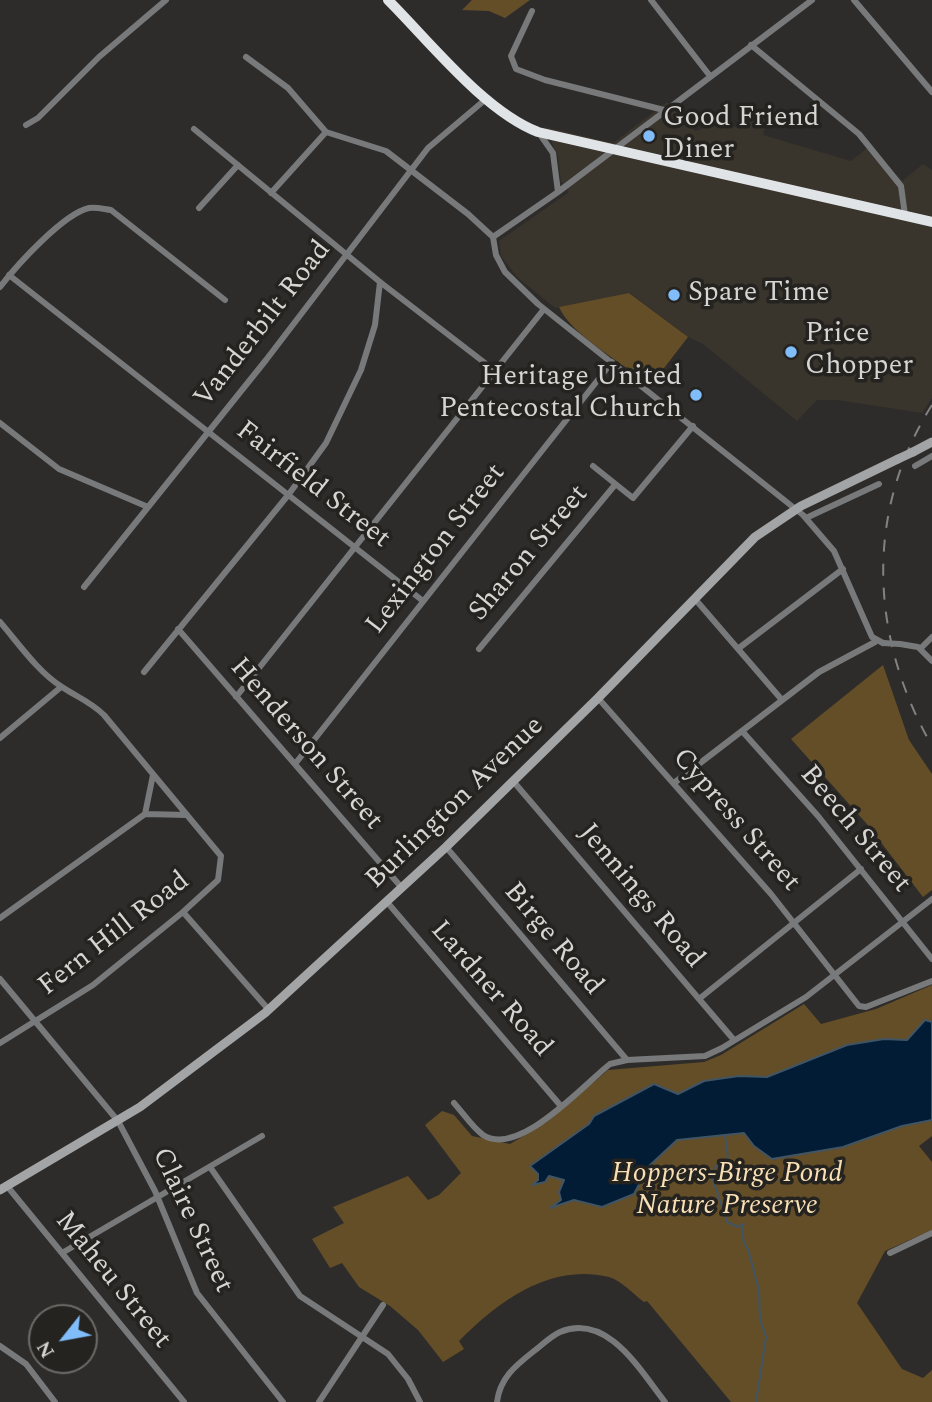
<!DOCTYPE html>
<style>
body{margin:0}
#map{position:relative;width:932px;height:1402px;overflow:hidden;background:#2e2c2a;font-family:Spectral,serif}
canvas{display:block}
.north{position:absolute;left:28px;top:1304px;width:70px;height:70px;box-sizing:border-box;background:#242320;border:2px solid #6b6a68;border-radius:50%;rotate:239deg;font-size:19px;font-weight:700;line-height:28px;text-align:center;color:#d6d5d3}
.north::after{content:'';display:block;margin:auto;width:24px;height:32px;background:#80bdfa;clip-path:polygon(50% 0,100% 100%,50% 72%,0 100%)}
</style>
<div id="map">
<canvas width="932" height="1402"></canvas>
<div class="north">N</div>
</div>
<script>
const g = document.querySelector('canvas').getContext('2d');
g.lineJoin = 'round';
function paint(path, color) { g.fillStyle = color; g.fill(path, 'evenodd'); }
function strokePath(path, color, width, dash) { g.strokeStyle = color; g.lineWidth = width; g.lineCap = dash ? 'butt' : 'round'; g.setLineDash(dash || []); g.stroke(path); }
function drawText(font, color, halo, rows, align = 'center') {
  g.font = font + ' Spectral,serif'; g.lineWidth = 7; g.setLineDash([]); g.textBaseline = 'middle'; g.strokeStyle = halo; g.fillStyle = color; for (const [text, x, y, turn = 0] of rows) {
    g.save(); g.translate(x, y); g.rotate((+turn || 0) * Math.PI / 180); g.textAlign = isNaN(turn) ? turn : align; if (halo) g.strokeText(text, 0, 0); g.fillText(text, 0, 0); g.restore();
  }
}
paint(new Path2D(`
 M667 102 695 131 720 123 736 127 740 115 766 121 763 135 851 161 871 145 902 181 923 164 932 170V398L922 413 837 400H817L797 421 703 344 688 337 630 293 555 308 517 277 501 256 499 241 569 192 561 181 558 157 545 127 613 143Z`), '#39342c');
paint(new Path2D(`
 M472 0H530L505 18 489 11 462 10Z
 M629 293 688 337 651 385C626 366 570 334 559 307Z
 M883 665 909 740 932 774V890L923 897 866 823 791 739Z
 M932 985V1136L919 1146 932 1162V1230L885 1251 857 1303 902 1369 923 1378 932 1370V1402H731L647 1301 644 1302C634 1295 621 1280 609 1277 549 1263 499 1301 459 1341L464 1349 443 1362 418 1330 390 1306 359 1287 342 1263 330 1268 312 1239 344 1223 333 1207 408 1176 428 1200 439 1195 461 1173 425 1125 442 1111 454 1115 472 1136 510 1144 547 1122 608 1070 704 1062 721 1055 804 1004 821 1024 876 1009Z`), '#644e28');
const water = new Path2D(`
 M925 1020 932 1022V1120L902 1126 843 1147 772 1159 754 1146 744 1133 677 1140 648 1167 634 1194 602 1207 574 1200 550 1208 561 1200 559 1192 564 1180 549 1176 545 1182 532 1185 538 1180V1174L530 1166 589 1124 594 1116 654 1084 678 1094 704 1081 739 1076 767 1077 847 1045 884 1039 907 1040Z`);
paint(water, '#011c34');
strokePath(water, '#415464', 2);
strokePath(new Path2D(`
 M725 1135 728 1159 719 1162 711 1174 727 1222 738 1227 742 1224 744 1244 748 1249 759 1291 760 1319 766 1337 756 1402`), '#415464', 2);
strokePath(new Path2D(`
 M651 0 710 76
 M854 0 932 92
 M532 11 511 56 516 69 545 80 664 110
 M751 45 859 134 901 186 905 215
 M246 57 288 88 326 132 386 151 468 214 493 237 496 255 505 272 538 304 803 515 834 551 872 637 883 643
 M26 125 38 118 99 57 166 0
 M194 129 380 282 494 370
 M539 133 553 153 558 192
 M271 193 326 132
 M199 208 238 165
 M493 237 558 192 812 0
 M9 275 423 601
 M0 287C17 265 63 214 89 208 97 207 103 209 111 210L225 300
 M0 423 59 469 148 507
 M593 466 633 498 693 426
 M915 466 932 456
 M806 518 879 484
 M84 587 266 360 428 148 486 99
 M695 599 782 700
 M0 622C19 644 38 672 62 687 77 697 91 702 104 715L221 856 218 880 183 912 93 985 0 1043
 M178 629 402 888
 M900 644 918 647 932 661
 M739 648 843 569
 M479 649 614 486
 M920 649 932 637
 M144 672 289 494 326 443 361 370 375 325 380 282
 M236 697 544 309
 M598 698 771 894 859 1006 866 1007 932 981
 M742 731 818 816 932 959
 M0 738 61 687
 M295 764 612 362
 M513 781 734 1040
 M674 783 819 672 875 642
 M145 814 187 815
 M446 847 627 1060
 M387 902 560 1105
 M183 912 269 1010
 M0 918 145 814 153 775
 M0 979 118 1121 155 1191 197 1293 283 1402
 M699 999 861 869
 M454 1103C463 1113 472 1127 483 1135 519 1158 583 1085 610 1064L627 1060 705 1056 722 1048 806 997 932 899
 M210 1167 300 1296 388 1354 408 1379 420 1402
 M7 1186 184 1402
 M62 1253 262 1136
 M890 1253 932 1233
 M0 1346 26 1364 55 1402
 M319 1402 383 1305
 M497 1402C500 1378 515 1366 534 1351 542 1345 551 1336 560 1332 608 1312 641 1372 665 1402`), '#78797a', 6);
strokePath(new Path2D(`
 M913 452 932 442
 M0 1190 140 1107 265 1013 446 847 598 698 755 537 801 506 898 459`), '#a2a4a6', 9);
strokePath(new Path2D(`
 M388 0C430 42 484 111 538 132L932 222`), '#e1e4e7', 10);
strokePath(new Path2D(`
 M932 405C864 512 870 638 932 746`), '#848280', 2, [12, 12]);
strokePath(new Path2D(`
 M883 643 900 644`), '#78797a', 6);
strokePath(new Path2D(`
 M898 459 913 452`), '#a2a4a6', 9);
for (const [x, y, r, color] of [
 [649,136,7,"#80bdfa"],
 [674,295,7,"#80bdfa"],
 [791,352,7,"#80bdfa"],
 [696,395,7,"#80bdfa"]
]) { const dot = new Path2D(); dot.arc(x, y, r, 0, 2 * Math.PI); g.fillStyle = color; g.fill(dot); strokePath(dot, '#242320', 2.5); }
drawText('28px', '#d6d5d3', '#242320', [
 ["Good Friend",663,120],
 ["Diner",663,152],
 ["Spare Time",688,295],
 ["Price",805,336],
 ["Chopper",805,368],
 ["Heritage United",682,379,"right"],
 ["Pentecostal Church",682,411,"right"]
], 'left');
drawText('28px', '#d6d5d3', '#242320', [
 ["Vanderbilt Road",264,325,-52],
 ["Fairfield Street",312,486,38],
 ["Lexington Street",437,550,-52],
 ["Sharon Street",530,554,-50],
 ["Henderson Street",305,745,49],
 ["Burlington Avenue",456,804,-44],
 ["Cypress Street",735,821,49],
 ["Beech Street",854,830,50],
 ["Jennings Road",640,897,50],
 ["Fern Hill Road",115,935,-38],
 ["Birge Road",552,940,50],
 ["Lardner Road",490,990,49],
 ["Claire Street",191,1221,65],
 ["Maheu Street",112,1281,51]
]);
drawText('italic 28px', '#f9dfb4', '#242320', [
 ["Hoppers-Birge Pond",727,1176],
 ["Nature Preserve",727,1208]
]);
</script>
